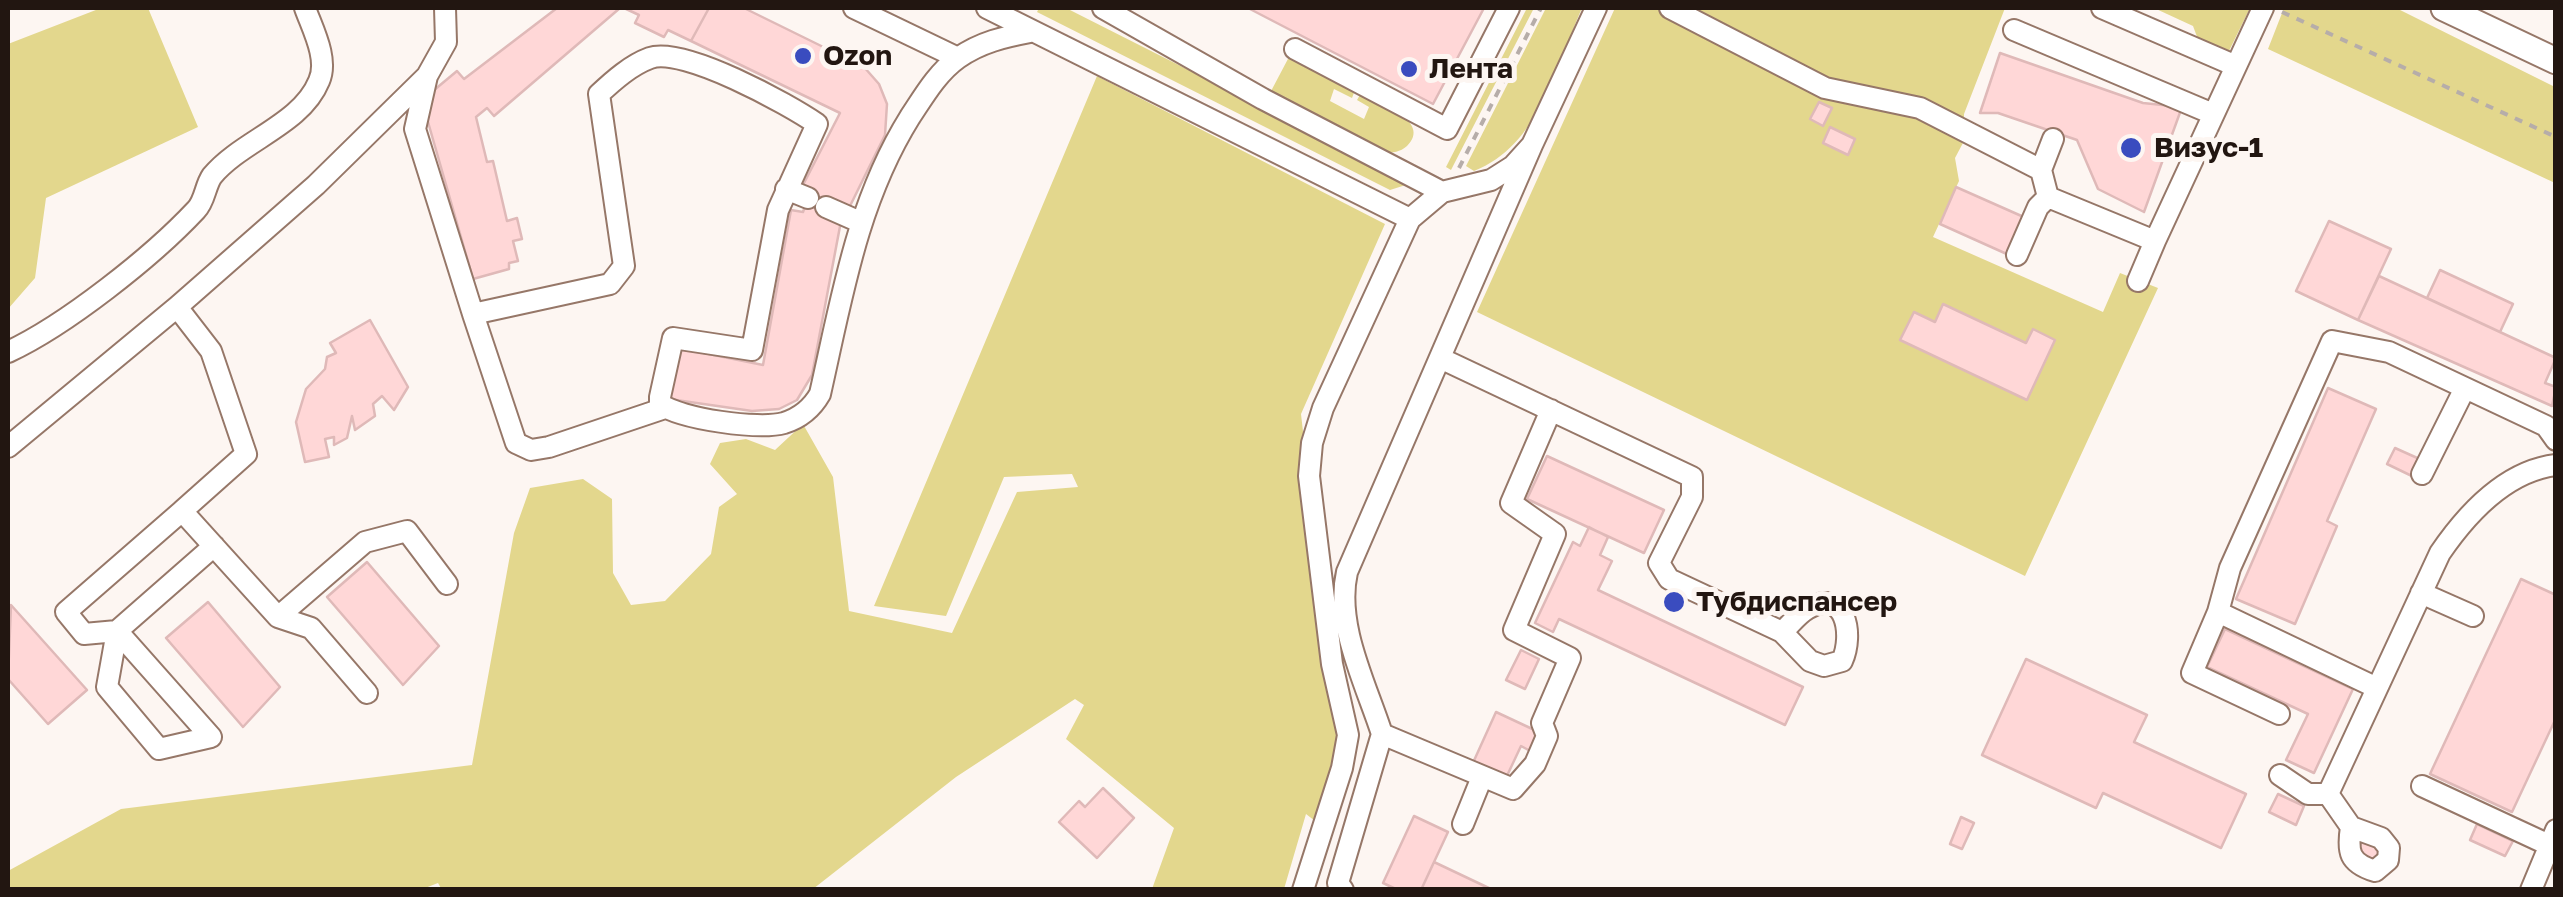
<!DOCTYPE html>
<meta charset="utf-8">
<style>
body{margin:0}
#map{position:relative;width:2563px;height:897px;overflow:hidden;background:#fdf6f2;font-family:"Golos Text",sans-serif}
canvas{display:block}
.frame{position:absolute;inset:0;border:10px solid #221611;pointer-events:none}
</style>
<div id="map">
<canvas width="2563" height="897"></canvas>
<div class="frame"></div>
</div>
<script>
const g = document.querySelector('canvas').getContext('2d');
g.lineJoin = 'round';
function paint(path, color) { g.fillStyle = color; g.fill(path, 'evenodd'); }
function strokePath(path, color, width, dash) { g.strokeStyle = color; g.lineWidth = width; g.lineCap = dash ? 'butt' : 'round'; g.setLineDash(dash || []); g.stroke(path); }
function drawText(font, color, halo, rows, align = 'center') {
  g.font = font + ' "Golos Text",sans-serif'; g.lineWidth = 10; g.setLineDash([]); g.textBaseline = 'middle'; g.strokeStyle = halo; g.fillStyle = color; for (const [text, x, y, turn = 0] of rows) {
    g.save(); g.translate(x, y); g.rotate((+turn || 0) * Math.PI / 180); g.textAlign = isNaN(turn) ? turn : align; if (halo) g.strokeText(text, 0, 0); g.fillText(text, 0, 0); g.restore();
  }
}
paint(new Path2D(`
 M101 8H148L198 127 46 198 35 278 8 309V44Z
 M1039 8H1066L1412 183 1390 190 1037 12Z
 M1527 8H1534L1451 170 1446 167Z
 M1546 8H1582C1556 67 1539 146 1474 171L1466 166Z
 M1615 8H2005L1964 114V141L1955 158 1959 181 1933 237 2103 312 2120 273 2158 288 2025 576 1477 312Z
 M2154 8H2250L2228 53 2199 42 2193 26Z
 M2284 8H2396L2555 87V183L2268 49Z
 M1289 57 1355 90 1352 98 1334 89 1330 101 1364 119 1369 107 1357 100 1361 93C1377 102 1433 121 1407 146 1400 152 1393 153 1384 153L1270 93Z
 M1097 76 1385 224 1301 414 1338 740 1315 821 1306 814 1284 889H1152L1174 828 1066 739 1084 705 1075 699 956 777 813 889 442 890 438 883 420 890H8V871L121 809 472 765 514 533 530 488 583 479 612 499 613 573 631 605 665 601 711 554 719 507 737 494 710 464 720 443 746 439 775 450 803 424 833 477 849 611 952 633 1017 492 1078 487 1072 474 1004 477 946 616 874 606Z`), '#e3d78d');
const building = new Path2D(`
 M557 8H620L494 116 487 108 476 117 487 162 493 161 507 221 517 218 522 239 513 241 518 261 509 263V269L473 279 426 115 433 91 457 71 464 79Z
 M624 8H709L691 41 668 30 664 37 635 23 639 15Z
 M709 8H744L864 67 879 84 887 104 885 135 849 208 826 207 808 198 811 188 803 185 840 113 691 41Z
 M1248 8H1484L1433 104Z
 M2000 53 2143 103 2182 107 2144 212 2098 189 2077 140 1998 113H1980Z
 M1819 102 1832 108 1823 126 1810 119Z
 M1830 127 1855 139 1848 155 1823 143Z
 M1956 187 2026 218 2009 255 1940 224Z
 M808 198 841 221 812 375 797 400 779 409 752 411 669 399 679 348 763 365 791 210 803 212Z
 M2329 221 2391 249 2358 320 2296 291Z
 M2440 270 2513 304 2500 332 2427 298Z
 M2379 276 2556 358 2545 383 2556 387 2552 406 2358 320Z
 M1943 304 2026 343 2033 329 2055 340 2027 400 1900 340 1914 312 1935 322Z
 M370 320 408 387 394 410 382 396 373 404 375 416 355 430 352 416 347 438 334 445V437L325 439 329 457 305 462 296 422 306 389 325 369 327 357 336 353 330 343Z
 M2328 388 2376 409 2327 521 2337 526 2295 624 2236 599Z
 M2395 448 2424 461 2416 478 2387 464Z
 M1547 456 1664 510 1644 553 1527 499Z
 M1589 527 1608 537 1600 555 1612 561 1598 590 1803 687 1785 725 1559 619 1553 632 1535 623 1573 542 1580 546Z
 M367 562 439 646 403 685 327 597Z
 M2521 579 2556 595V718L2512 812 2430 774Z
 M208 602 280 687 243 727 166 638Z
 M11 605 87 690 48 724 8 679Z
 M2225 629 2353 689 2314 773 2286 760 2308 714 2207 667Z
 M1521 650 1539 659 1525 689 1506 680Z
 M2026 659 2147 715 2134 742 2246 794 2221 848 2103 793 2096 808 1982 755Z
 M1496 712 1543 734 1534 753 1521 746 1505 780 1472 765Z
 M1103 788 1134 818 1097 858 1059 822 1079 801 1085 807Z
 M2278 794 2304 806 2296 825 2269 812Z
 M1414 816 1448 832 1421 890H1398L1383 883Z
 M1961 817 1974 823 1962 849 1950 844Z
 M2477 824 2513 841 2505 856 2470 840Z
 M2362 841 2384 848 2377 863 2356 855Z
 M1434 862 1493 890H1421Z`);
paint(building, '#ffd7d7');
strokePath(building, '#dfb9b8', 2.5);
const minor = new Path2D(`
 M445 8 446 42 427 76 415 129 473 314
 M854 8 958 58
 M987 8 1410 219
 M1103 8 1263 99 1442 192
 M1670 8 1825 88 1920 108 2041 170
 M2102 8 2236 66
 M2014 30 2213 114
 M1295 49 1447 129 1509 8
 M427 76 316 185 177 307 211 351 246 454 182 511 278 617 365 542 407 531 447 584
 M2053 139 2041 170 2048 197 2155 241 2263 8
 M1532 145 1347 572C1335 625 1366 684 1382 734L1513 789 1535 764 1547 736 1542 723 1570 658 1514 630 1555 534 1511 503 1551 410
 M786 189 808 198
 M826 207 860 222
 M2017 255 2038 207 2048 197
 M2138 281 2155 241
 M8 352C66 325 152 257 196 210 205 201 205 186 212 176 242 140 301 125 319 81 329 59 312 28 305 8
 M1440 358 1692 477V497L1659 563 1669 579 1782 632 1810 661 1824 666 1842 661C1854 635 1846 586 1807 609 1798 614 1790 625 1782 632
 M665 408 549 447 531 450 516 443 473 314 610 284 624 266 599 94C614 80 631 65 650 58 683 46 788 104 817 124L778 210 752 350 673 338 660 397V404C681 419 759 430 784 423 800 418 812 408 820 394 842 297 857 202 910 117 924 96 937 73 958 58 981 42 1004 37 1030 32
 M8 447 177 307
 M2422 474 2465 388
 M182 511 66 612 84 634 117 631 107 687 159 749 211 737 117 631 214 546
 M2421 593 2473 616
 M2218 612 2230 568 2332 341 2389 352 2546 426 2556 440
 M278 617 311 628 367 693
 M2279 714 2192 673 2218 612 2377 688
 M2280 775 2308 794H2328L2440 553C2466 515 2506 471 2556 465
 M2422 786 2549 845
 M2328 794 2351 827 2381 838 2389 848 2388 860 2375 871C2349 863 2347 852 2351 827
 M1463 824 1482 777
 M1303 890 1342 768 1348 735 1332 664 1309 476 1312 443 1323 408 1410 219 1442 192 1491 180 1513 166 1532 145 1596 8
 M1343 890 1338 883 1382 734
 M2531 890 2556 830`);
const major = new Path2D(`
 M2444 8 2556 61`);
strokePath(minor, '#967768', 24);
strokePath(major, '#967768', 29);
strokePath(new Path2D(`
 M2282 12 2556 137
 M1459 168 1541 8`), '#b6ada9', 4, [8, 8]);
strokePath(minor, '#fff', 20);
strokePath(major, '#fff', 25);
for (const [x, y, r, color] of [
 [803,56,10,"#3a4cbf"],
 [1409,69,10,"#3a4cbf"],
 [2131,148,12,"#3a4cbf"],
 [1674,602,12,"#3a4cbf"]
]) { const dot = new Path2D(); dot.arc(x, y, r, 0, 2 * Math.PI); g.fillStyle = color; g.fill(dot); strokePath(dot, '#fdf6f2', 4); }
drawText('bold 28px', '#221611', '#fdf6f2', [
 ["Ozon",823,56],
 ["Лента",1429,69],
 ["Визус-1",2154,148],
 ["Тубдиспансер",1696,602]
], 'left');
</script>
